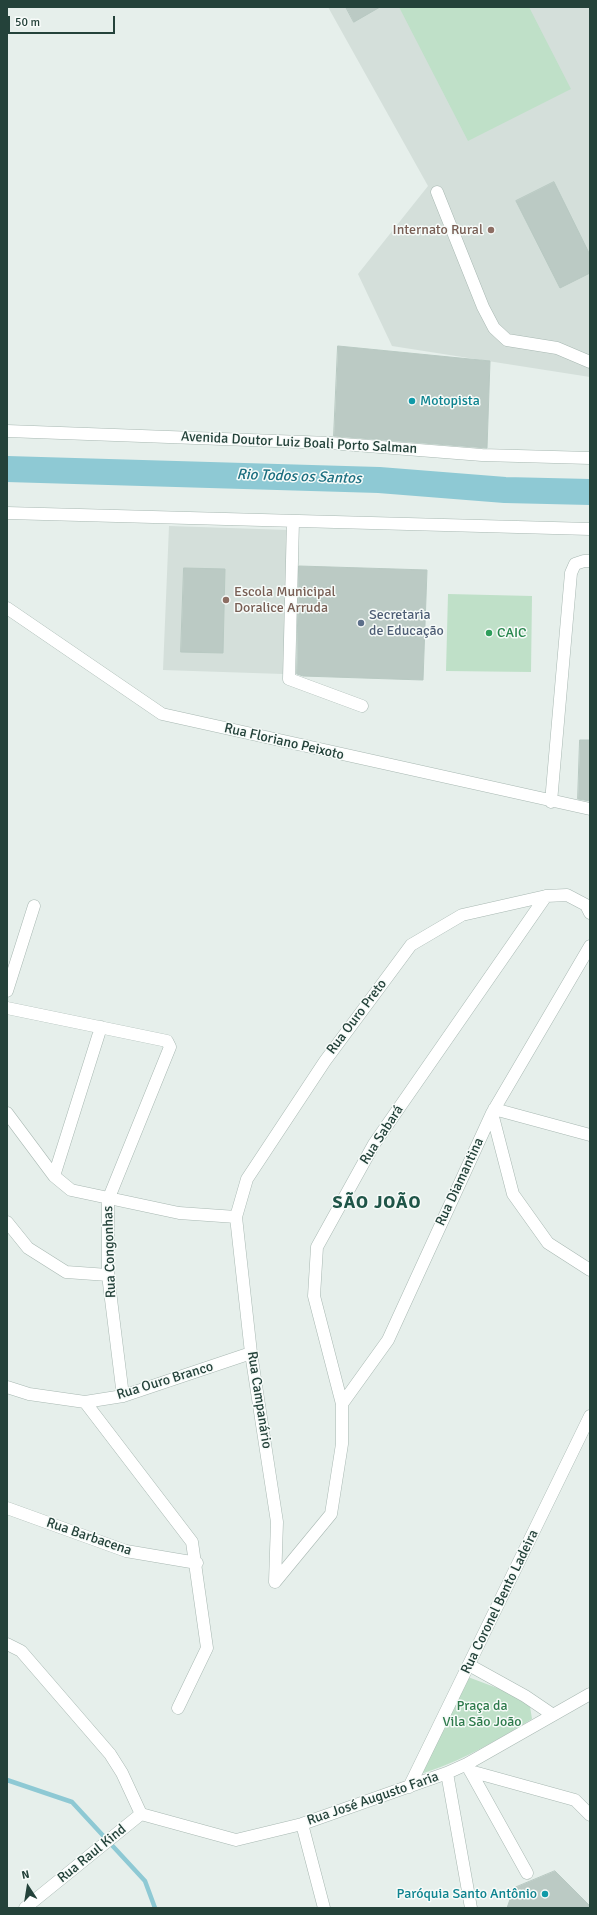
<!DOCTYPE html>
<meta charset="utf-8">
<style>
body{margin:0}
#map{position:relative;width:597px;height:1915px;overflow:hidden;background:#e6efeb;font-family:Signika,sans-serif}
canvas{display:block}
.frame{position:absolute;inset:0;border:8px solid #24423a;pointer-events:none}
.north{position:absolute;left:8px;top:1867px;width:40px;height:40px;-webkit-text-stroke:3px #f7fbf9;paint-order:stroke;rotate:348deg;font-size:11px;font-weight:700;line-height:16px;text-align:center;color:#24423a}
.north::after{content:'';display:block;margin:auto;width:14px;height:18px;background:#24423a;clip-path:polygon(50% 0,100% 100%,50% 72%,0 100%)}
.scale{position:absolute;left:8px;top:16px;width:107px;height:18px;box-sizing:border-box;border:2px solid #24423a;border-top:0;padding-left:5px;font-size:12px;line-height:14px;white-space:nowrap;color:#24423a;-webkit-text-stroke:3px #f7fbf9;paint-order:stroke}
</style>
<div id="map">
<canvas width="597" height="1915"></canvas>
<div class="frame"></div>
<div class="north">N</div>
<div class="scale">50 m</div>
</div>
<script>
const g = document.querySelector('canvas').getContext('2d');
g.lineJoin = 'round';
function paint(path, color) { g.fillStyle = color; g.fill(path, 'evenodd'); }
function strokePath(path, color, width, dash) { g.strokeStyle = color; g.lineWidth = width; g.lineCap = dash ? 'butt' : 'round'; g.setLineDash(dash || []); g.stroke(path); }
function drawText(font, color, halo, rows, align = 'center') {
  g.font = font + ' Signika,sans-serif'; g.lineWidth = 3; g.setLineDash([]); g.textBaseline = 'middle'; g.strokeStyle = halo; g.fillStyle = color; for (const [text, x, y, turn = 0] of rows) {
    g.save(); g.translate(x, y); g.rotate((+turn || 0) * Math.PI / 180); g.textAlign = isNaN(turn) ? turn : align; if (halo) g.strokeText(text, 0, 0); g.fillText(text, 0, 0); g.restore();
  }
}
paint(new Path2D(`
 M328 7H590V377L392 346 358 274 428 186Z
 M169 526 289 530 283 674 163 670Z`), '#d4dfda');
paint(new Path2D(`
 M399 7H529L571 89 468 141Z
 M448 594 532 596 531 672 446 671Z
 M468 1677 529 1700 532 1719C492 1743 462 1761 418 1775Z`), '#bfe0c8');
strokePath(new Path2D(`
 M7 1780 72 1802 145 1881 155 1908`), '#8ec9d4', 4.5);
strokePath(new Path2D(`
 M7 469 379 480 505 490 590 492`), '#8ec9d4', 26);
const building = new Path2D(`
 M346 7H380L354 22Z
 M554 182 590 255V273L560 288 516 201Z
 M338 346 490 361 487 448 334 436Z
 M299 566 427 570 423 680 303 676 297 674Z
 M184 568 225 569 223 653 181 652Z
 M580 740H590V801L578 799Z
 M555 1871 590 1906V1908H507L514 1888Z`);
paint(building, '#bbcac4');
strokePath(building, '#b8c9c2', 1);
const minor = new Path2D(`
 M437 192 483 307 494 328 507 340 557 348 590 362
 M7 431 330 443 482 455 590 458
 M7 513 590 529
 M293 521 289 679 362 706
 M7 608 162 714 590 809
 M551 802 571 573 575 564 584 561H590
 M7 991 34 906
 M7 1008 167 1041 170 1047 108 1200V1275L123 1396
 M494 1109 590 1135
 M7 1113 54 1176 71 1190 179 1213 236 1217
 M492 1113 513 1194 548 1243 590 1270
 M54 1176 101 1027
 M7 1222 28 1248 66 1272 108 1275
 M7 1387 29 1394 85 1402 123 1396 251 1353
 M85 1402 192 1542 207 1648 178 1708
 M342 1404 388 1340 492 1113 590 946
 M7 1508 126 1551 197 1563
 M275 1582 277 1522 251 1353 236 1217 247 1179 325 1061 411 945 462 915 546 896 567 895 586 905 590 913
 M275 1582 331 1514 342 1444V1404L314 1296 317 1247 374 1144 546 896
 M7 1644 21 1651 110 1754 122 1773 141 1814
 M469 1665 525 1696 553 1715
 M468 1767 527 1873
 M470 1771 575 1800 590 1815
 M447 1773 471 1908
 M409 1787 590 1416
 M141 1814 236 1840 302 1824 447 1773 467 1764 590 1694
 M302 1824 324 1908
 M25 1908 141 1814`);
strokePath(minor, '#a8b8b2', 13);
strokePath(minor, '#fff', 12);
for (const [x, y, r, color] of [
 [491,230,4,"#8d6e63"],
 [412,401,4,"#0f9aa8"],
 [226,600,4,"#8d6e63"],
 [361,623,4,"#5c6f8a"],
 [489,633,4,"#2e9e5b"],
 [545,1894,4,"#0f9aa8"]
]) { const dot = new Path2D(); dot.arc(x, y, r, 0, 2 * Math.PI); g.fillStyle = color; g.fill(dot); strokePath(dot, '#f7fbf9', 1.5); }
drawText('14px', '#785e54', '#f7fbf9', [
 ["Internato Rural",483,230],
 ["Escola Municipal",234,592,"left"],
 ["Doralice Arruda",234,608,"left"]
], 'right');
drawText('14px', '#0d838f', '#f7fbf9', [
 ["Motopista",420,401],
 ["Paróquia Santo Antônio",537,1894,"right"]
], 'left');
drawText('14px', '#24423a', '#f7fbf9', [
 ["Avenida Doutor Luiz Boali Porto Salman",299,443,3],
 ["Rua Floriano Peixoto",284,742,13],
 ["Rua Ouro Preto",357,1017,-53],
 ["Rua Sabará",382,1135,-57],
 ["Rua Diamantina",460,1182,-65],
 ["Rua Congonhas",110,1252,-92],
 ["Rua Ouro Branco",165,1381,-17],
 ["Rua Campanário",259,1400,81],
 ["Rua Barbacena",89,1537,19],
 ["Rua Coronel Bento Ladeira",500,1602,-64],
 ["Rua José Augusto Faria",373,1799,-19],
 ["Rua Raul Kind",92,1854,-39]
]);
drawText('14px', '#4e5e75', '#f7fbf9', [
 ["Secretaria",369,615],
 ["de Educação",369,631]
], 'left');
drawText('14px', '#27864d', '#f7fbf9', [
 ["CAIC",497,633]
], 'left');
drawText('14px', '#2d7a4b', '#f7fbf9', [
 ["Praça da",482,1706],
 ["Vila São João",482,1722]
]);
drawText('italic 15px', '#1c6f80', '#f7fbf9', [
 ["Rio Todos os Santos",299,477,2]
]);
g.letterSpacing = '1px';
drawText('bold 18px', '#1f5548', '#f7fbf9', [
 ["SÃO JOÃO",377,1203]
]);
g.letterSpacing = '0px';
</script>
